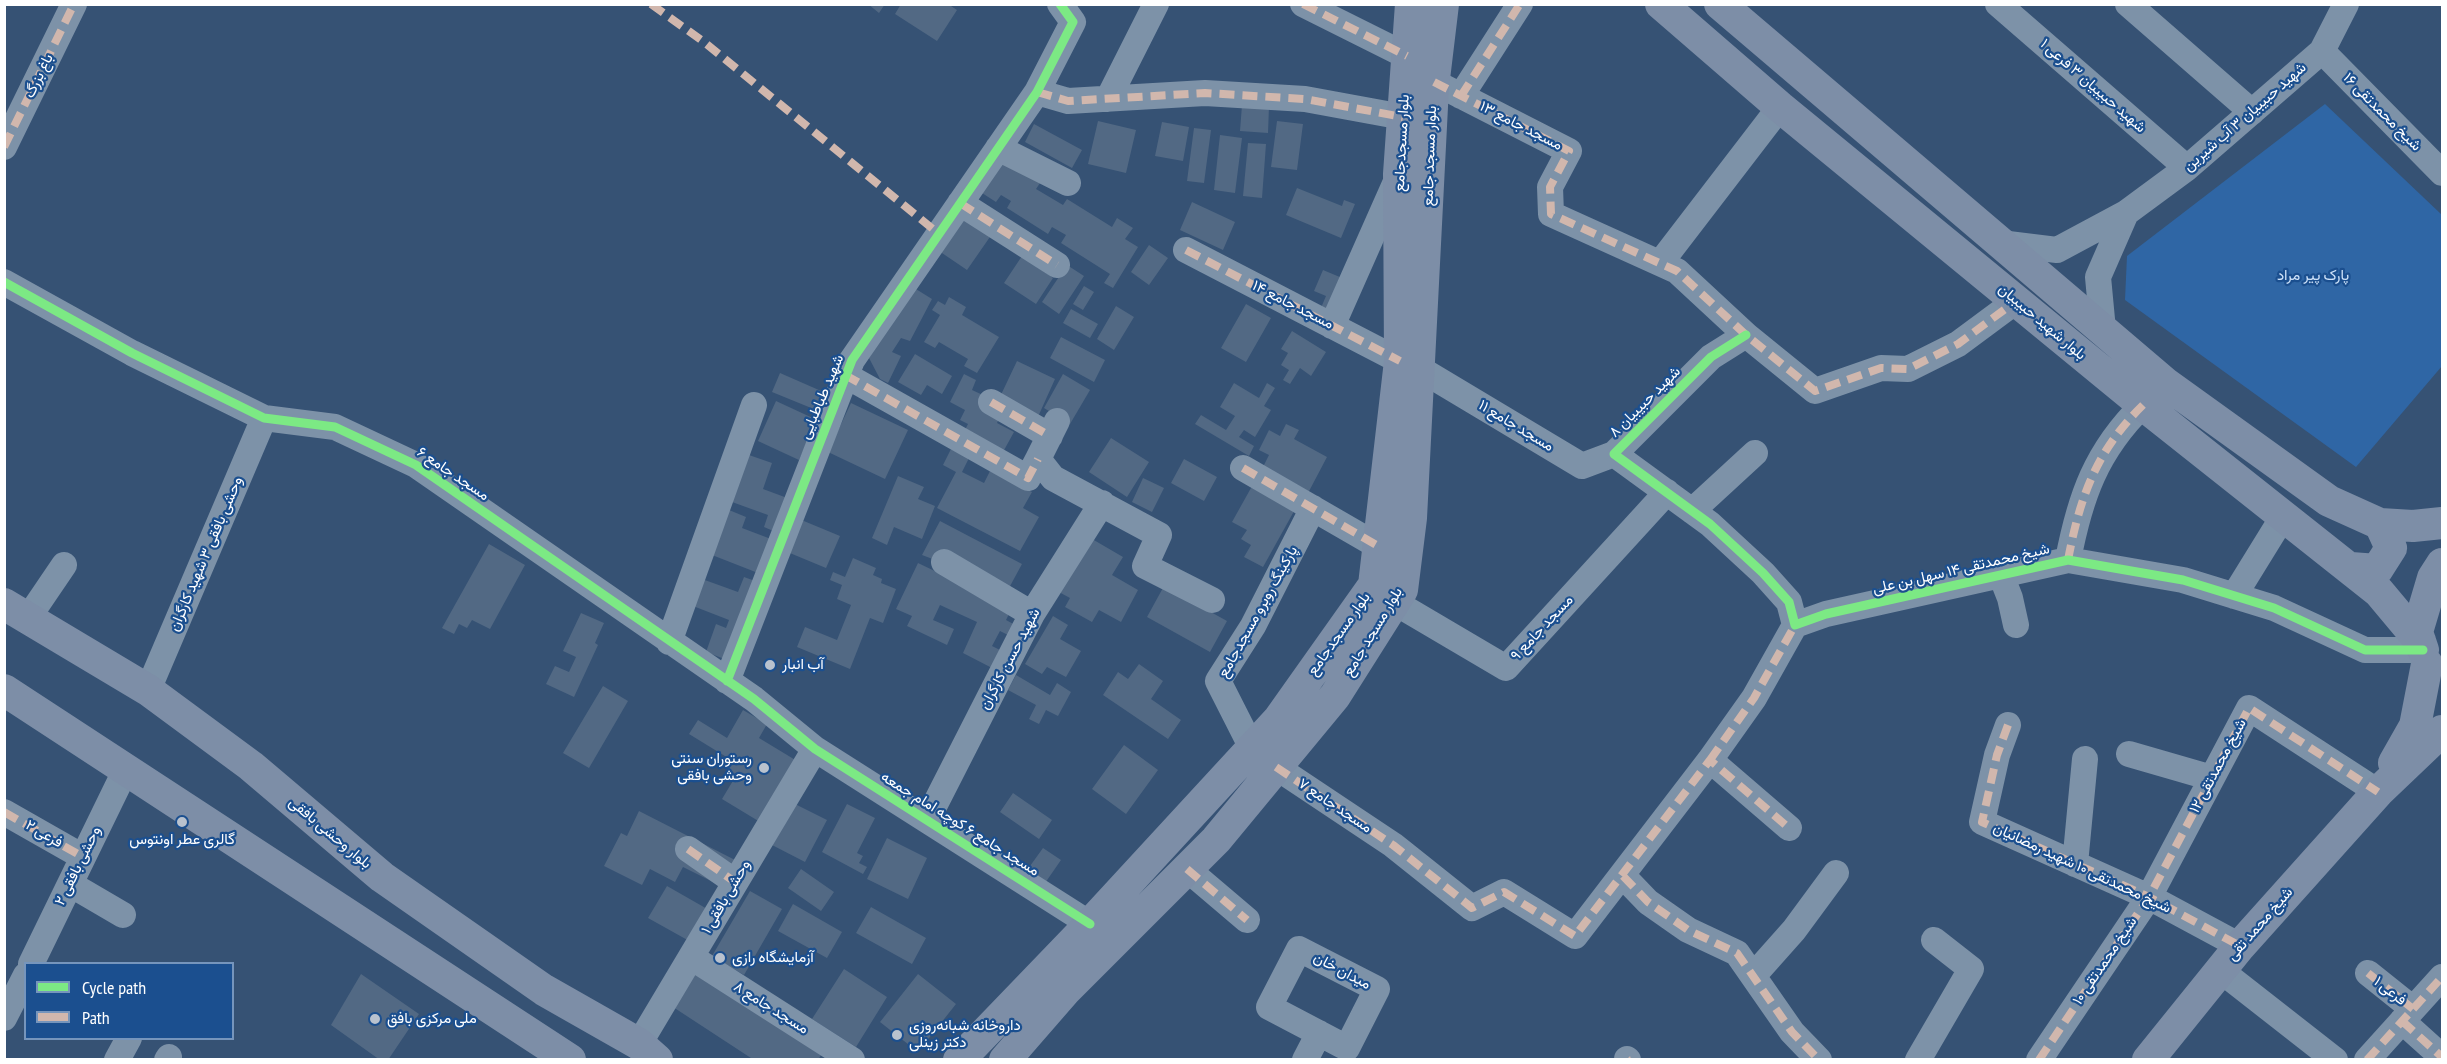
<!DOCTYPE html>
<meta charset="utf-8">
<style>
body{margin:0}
#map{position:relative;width:2447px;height:1064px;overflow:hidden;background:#365274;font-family:"PT Sans Narrow",sans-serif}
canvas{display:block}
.frame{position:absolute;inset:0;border:6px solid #fff;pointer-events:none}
.legend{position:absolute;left:24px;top:962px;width:210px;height:78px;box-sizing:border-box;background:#1b4f8f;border:2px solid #7695bc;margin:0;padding:8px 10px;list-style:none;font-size:18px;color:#fff}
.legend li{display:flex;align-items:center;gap:12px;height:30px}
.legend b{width:30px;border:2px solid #7695bc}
</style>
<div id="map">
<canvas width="2447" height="1064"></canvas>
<div class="frame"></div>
<ul class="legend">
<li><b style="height:8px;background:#7ce984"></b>Cycle path</li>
<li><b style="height:8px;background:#d1b7ad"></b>Path</li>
</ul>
</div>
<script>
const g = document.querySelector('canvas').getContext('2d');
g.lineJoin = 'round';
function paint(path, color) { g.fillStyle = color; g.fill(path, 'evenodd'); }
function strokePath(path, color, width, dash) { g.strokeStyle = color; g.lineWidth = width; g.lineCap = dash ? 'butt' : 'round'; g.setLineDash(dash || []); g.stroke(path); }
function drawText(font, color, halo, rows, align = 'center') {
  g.font = font + ' "PT Sans Narrow",Vazirmatn,sans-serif'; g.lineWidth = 4.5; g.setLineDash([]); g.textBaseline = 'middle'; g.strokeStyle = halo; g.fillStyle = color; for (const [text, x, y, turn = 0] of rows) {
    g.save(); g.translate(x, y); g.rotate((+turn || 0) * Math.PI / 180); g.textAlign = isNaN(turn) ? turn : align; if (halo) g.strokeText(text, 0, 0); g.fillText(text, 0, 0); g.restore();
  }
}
paint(new Path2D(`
 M2325 104 2442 215V366L2356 467 2125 300 2127 256Z`), '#2f66a5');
paint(new Path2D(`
 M868 4H885L879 13Z
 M901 4H948L957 10 937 41 895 14Z
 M1242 105 1269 106 1268 133 1240 131Z
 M1098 121 1136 130 1126 173 1088 164Z
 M1277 121 1303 124 1297 170 1271 167Z
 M1162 122 1189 127 1183 161 1155 156Z
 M1034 124 1082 150 1072 168 1025 142Z
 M1194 128 1211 130 1204 183 1187 181Z
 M1220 135 1242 138 1235 193 1214 190Z
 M1248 143 1266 144 1262 198 1243 196Z
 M1002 159 1046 174 1036 189 1063 205 1067 199 1112 227 1117 218 1133 228 1125 239 1138 247 1113 288 1104 283 1110 274 1061 243 1066 235 1052 227 1048 234 1007 208 1011 201 1001 195 996 202 982 193Z
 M1297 188 1342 206 1344 200 1355 204 1341 238 1286 215Z
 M1192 202 1235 222 1223 250 1180 230Z
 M963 215 992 234 967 270 939 251Z
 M1149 245 1168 258 1149 285 1131 272Z
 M1022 256 1053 278 1036 304 1004 283Z
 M1067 265 1084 276 1059 314 1042 302Z
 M1323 270 1347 280 1332 315 1320 310 1326 296 1314 291Z
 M911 286 932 299 910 341 901 338 892 352 901 356 888 383 880 379 869 358Z
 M1084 286 1094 292 1083 310 1073 304Z
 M949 297 966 307 962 315 999 337 977 373 964 366 968 359 939 342 935 348 924 342 940 315 932 310 938 301 945 305Z
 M1246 304 1271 318 1246 362 1221 348Z
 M1116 306 1134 317 1114 350 1097 339Z
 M1071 309 1098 324 1090 338 1063 323Z
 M1292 331 1326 352 1311 376 1300 368 1290 384 1283 380 1289 370 1281 365 1288 353 1281 349Z
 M1061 337 1105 360 1094 382 1050 358Z
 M915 354 952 376 942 394 927 385 921 395 898 382Z
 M1017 361 1055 379 1037 419 998 401Z
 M780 373 828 394 821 412 772 392Z
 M964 374 976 380 972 390 985 396 1001 414 997 423 1014 432 1003 452 964 432 968 424 960 420 965 410 950 402Z
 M1063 374 1090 390 1070 424 1044 408Z
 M1234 383 1259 398 1267 383 1275 388 1264 406 1271 410 1255 437 1244 430 1239 437 1254 446 1249 456 1195 424 1201 415 1226 430 1235 416 1220 407Z
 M776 401 817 420 799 460 758 441Z
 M851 403 908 430 885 479 828 452Z
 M1286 424 1299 430 1294 439 1327 457 1307 495 1261 471 1269 455 1259 450 1269 430 1280 436Z
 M1111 438 1149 462 1127 497 1089 472Z
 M951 449 969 458 962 472 984 483 990 471 1032 492 1023 508 1039 517 1020 551 937 508 956 472 943 465Z
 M749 455 772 463 763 489 790 499 778 533 764 527 768 515 732 502Z
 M1184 459 1217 477 1204 501 1171 483Z
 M898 476 924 487 918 499 935 506 922 539 894 527 887 545 872 538Z
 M1143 478 1164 488 1152 512 1132 502Z
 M1256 479 1298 504 1263 567 1244 557 1251 545 1241 539 1247 530 1232 522Z
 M729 510 746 517 742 528 771 539 758 573 712 555Z
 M799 519 840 536 826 568 785 551Z
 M940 521 1022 564 1009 588 922 555Z
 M1087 536 1123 557 1112 575 1138 590 1121 622 1099 610 1092 622 1065 607 1070 598 1057 591Z
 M489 544 525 565 490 629 472 620 467 628 459 624 454 634 442 628Z
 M853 558 876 568 873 575 882 579 881 583 896 589 883 623 870 618 850 669 797 647 805 627 837 640 851 605 837 599 842 585 830 580 833 572 845 577Z
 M918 563 1012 608 1006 620 1017 626 1012 637 1000 631 992 646 1000 650 992 668 963 653 977 622 940 605 933 620 954 629 947 645 907 626 912 616 896 609Z
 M744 577 755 581 727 660 706 652 716 624 726 628 729 620 693 606 702 579 738 592Z
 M1164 586 1227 621 1210 652 1147 617Z
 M581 613 604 623 595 643 598 645 574 697 546 684 555 666 569 672 576 657 563 651Z
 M1053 616 1068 625 1060 639 1081 651 1066 677 1047 667 1042 674 1025 664Z
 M1139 664 1163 681 1151 699 1181 720 1168 739 1103 695 1118 672 1128 679Z
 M1016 675 1050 695 1057 683 1071 692 1058 716 1046 710 1039 724 1029 719 1036 705 1008 690Z
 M603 686 628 701 589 768 563 753Z
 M743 710 767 724 759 738 797 761 760 822 722 799 734 779 725 773 733 761 689 734 698 720 727 738Z
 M1124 745 1158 770 1126 814 1092 789Z
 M1013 793 1052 820 1039 839 1000 812Z
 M793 803 827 820 805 862 772 845Z
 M847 804 875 818 857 853 863 856 859 863 867 867 863 874 822 852Z
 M639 811 737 861 723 887 683 867 675 882 650 869 642 885 604 866 621 833 627 836Z
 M887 838 927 858 908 899 867 879Z
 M1043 848 1061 860 1043 886 1025 873Z
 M801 869 834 892 821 911 788 888Z
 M667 886 709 910 691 942 648 918Z
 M750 891 782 909 744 975 712 956Z
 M793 904 842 932 827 958 778 931Z
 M871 907 926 938 912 964 856 933Z
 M699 968 824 1050 818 1060H754L673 1007Z
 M844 969 887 997 856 1047 812 1019Z
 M361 974 419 1014 388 1060H380L331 1025Z
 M918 974 956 1004 918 1052 880 1022Z`), '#526984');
strokePath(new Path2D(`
 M1303 4 1407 56
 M1998 4 2187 168
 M2128 4 2252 112
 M2322 51 2442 173
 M1434 82 1569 151 1550 187 1551 214 1677 271 1746 335 1815 391 1881 368 1908 369 1958 344 2016 301
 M1037 92 1068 101 1205 93 1305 99 1403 117
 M1461 96 1520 4
 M1108 99 1156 4
 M4 147 74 4
 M998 148 1068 183
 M960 203 1057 265
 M2126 213 2187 168 2322 51 2346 4
 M2000 243 2057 250 2126 213 2098 277 2103 330
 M1186 250 1400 361
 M1661 262 1780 107
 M4 282 132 353 264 418 335 427 416 465 754 699 815 749 1090 924
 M1332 326 1398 177
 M1746 335 1711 357 1614 454 1710 524 1763 573 1789 602 1795 625 1826 614 2068 560 2183 580 2274 608 2365 650H2423
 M1420 369 1582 466 1614 454
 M845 375 1028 478 1038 459
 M991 402 1050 436
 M1057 421 1038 459 1053 478 1159 535 1145 566 1212 600
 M1243 468 1378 546
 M1692 511 1755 453
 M2068 560C2080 497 2096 451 2143 405
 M944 562 1032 614
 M2001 575 2010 598 2016 625
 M2234 596 2284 515
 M1394 602 1506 668 1667 492
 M28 618 64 565
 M669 642 754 405
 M727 681 852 360 1037 92 1073 22 1060 4
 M148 690 264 418
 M2008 725 1997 755 1982 822 2149 897 2240 946
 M1252 748 1218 681 1253 626 1313 508
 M2129 754 2212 778
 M1710 760 1754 698 1795 625
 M1276 767 1393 845 1472 908 1504 892 1575 936 1710 760 1789 828
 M4 812 83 857
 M927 820 1032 614 1102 503
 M688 849 735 882
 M2075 864 2085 759
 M1187 869 1247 920
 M1623 876 1648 902 1688 930 1737 953 1792 1032 1819 1060
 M70 884 123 915
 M1299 949 1377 989 1347 1048 1269 1007Z
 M691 957 852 1060
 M31 964 126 769
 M2220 970 2335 1060
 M2368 973 2413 1009
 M1754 975 1794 930 1836 873
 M4 1018 26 975
 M2402 1021 2442 1057
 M639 1044 815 749
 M1627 1059 1628 1060
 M117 1060 129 1038
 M167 1060 169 1057
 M1305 1060 1319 1033
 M1918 1060 1971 969 1934 940
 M2039 1060 2149 897 2249 708 2378 792
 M2367 1060 2442 977`), '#7d92a8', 26);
strokePath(new Path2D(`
 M1661 4 1780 107 2143 405 2379 592 2420 641
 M1720 4 2165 383 2329 501 2380 524 2413 526 2442 523
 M2351 568 2377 570 2391 548 2380 524
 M4 604 148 690 251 766 382 877 544 990 639 1044 657 1060
 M2423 650 2417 632 2433 578 2442 564
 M4 690 570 1060
 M2394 763 2415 726 2427 664
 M959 1060 1090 924 1279 719 1374 585 1400 361 1399 174 1411 4
 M1005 1060 1065 991 1216 840 1335 696 1402 590 1411 518 1433 87 1443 4
 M2148 1060 2240 946 2378 792 2442 731`), '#7d8ea7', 32);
strokePath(new Path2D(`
 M651 4 704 42 939 234
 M1303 4 1407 56
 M1434 82 1569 151 1550 187 1551 214 1677 271 1746 335 1815 391 1881 368 1908 369 1958 344 2016 301
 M1037 92 1068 101 1205 93 1305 99 1403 117
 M1461 96 1520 4
 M4 147 74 4
 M960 203 1057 265
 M1186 250 1400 361
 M845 375 1028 478 1038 459
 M991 402 1050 436
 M1243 468 1378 546
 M2068 560C2080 497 2096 451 2143 405
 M2008 725 1997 755 1982 822 2149 897 2240 946
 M1710 760 1754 698 1795 625
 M1276 767 1393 845 1472 908 1504 892 1575 936 1710 760 1789 828
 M4 812 83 857
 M688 849 735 882
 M1187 869 1247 920
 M1623 876 1648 902 1688 930 1737 953 1792 1032 1819 1060
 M2368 973 2413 1009
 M2402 1021 2442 1057
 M1627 1059 1628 1060
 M2039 1060 2149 897 2249 708 2378 792
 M2367 1060 2442 977`), '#d1b7ad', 8, [15, 8]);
strokePath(new Path2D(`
 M4 282 132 353 264 418 335 427 416 465 754 699 815 749 1090 924
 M1746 335 1711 357 1614 454 1710 524 1763 573 1789 602 1795 625 1826 614 2068 560 2183 580 2274 608 2365 650H2423
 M727 681 852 360 1037 92 1073 22 1060 4`), '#7ce984', 9);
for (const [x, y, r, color] of [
 [770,665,6,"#b9c2ce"],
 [764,768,6,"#b9c2ce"],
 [182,822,6,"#b9c2ce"],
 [720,958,6,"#b9c2ce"],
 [375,1019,6,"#b9c2ce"],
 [897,1035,6,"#b9c2ce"]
]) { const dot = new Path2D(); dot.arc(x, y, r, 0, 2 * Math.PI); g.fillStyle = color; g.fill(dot); strokePath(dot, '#1b4f8f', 2); }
drawText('15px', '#fff', '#1b4f8f', [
 ["باغ بزرگ",39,76,-64],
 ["شهید حبیبیان ۳ فرعی ۱",2093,86,41],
 ["شیخ محمدتقی ۱۶",2382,112,45],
 ["شهید حبیبیان ۳ آب شیرین",2245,117,-41],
 ["مسجد جامع ۱۳",1521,126,27],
 ["بلوار مسجدجامع",1402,143,-87],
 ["بلوار مسجد جامع",1430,156,-88],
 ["مسجد جامع ۱۴",1293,305,27],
 ["بلوار شهید حبیبیان",2042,322,40],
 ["شهید طباطبایی",822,397,-67],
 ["شهید حبیبیان ۸",1645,402,-45],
 ["مسجد جامع ۱۱",1516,426,31],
 ["مسجد جامع ۶",453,474,34],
 ["وحشی بافقی ۳ شهید کارگران",206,554,-67],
 ["شیخ محمدتقی ۱۴ سهل بن علی",1961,569,-13],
 ["پارکینگ روبرو مسجدجامع",1258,612,-61],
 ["مسجد جامع ۹",1542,628,-47],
 ["بلوار مسجد جامع",1373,632,-59],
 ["بلوار مسجدجامع",1339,634,-55],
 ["شهید حسن کارگران",1010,659,-62],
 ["شیخ محمدتقی ۱۲",2218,766,-62],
 ["مسجد جامع ۷",1335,806,34],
 ["مسجد جامع ۶ کوچه امام جمعه",960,824,32],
 ["بلوار وحشی بافقی",330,833,40],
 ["فرعی ۲",44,834,30],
 ["وحشی بافقی ۲",78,866,-64],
 ["شیخ محمدتقی ۱۰ شهید رمضانیان",2082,868,25],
 ["وحشی بافقی ۱",726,897,-60],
 ["شیخ محمد تقی",2260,924,-49],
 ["شیخ محمدتقی ۱۰",2105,961,-56],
 ["میدان خان",1342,971,28],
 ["فرعی ۱",2390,991,38],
 ["مسجد جامع ۸",771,1008,32]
]);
drawText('15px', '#cfe3fa', '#1b4f8f', [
 ["پارک پیر مراد",2313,276]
]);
drawText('15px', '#fff', '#1b4f8f', [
 ["آب انبار",782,665],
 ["رستوران سنتی",752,759,"right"],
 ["وحشی بافقی",752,776,"right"],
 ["گالری عطر اونتوس",182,840,"center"],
 ["آزمایشگاه رازی",732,958],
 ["ملی مرکزی بافق",387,1019],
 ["داروخانه شبانه‌روزی",909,1026],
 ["دکتر زینلی",909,1043]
], 'left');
</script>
